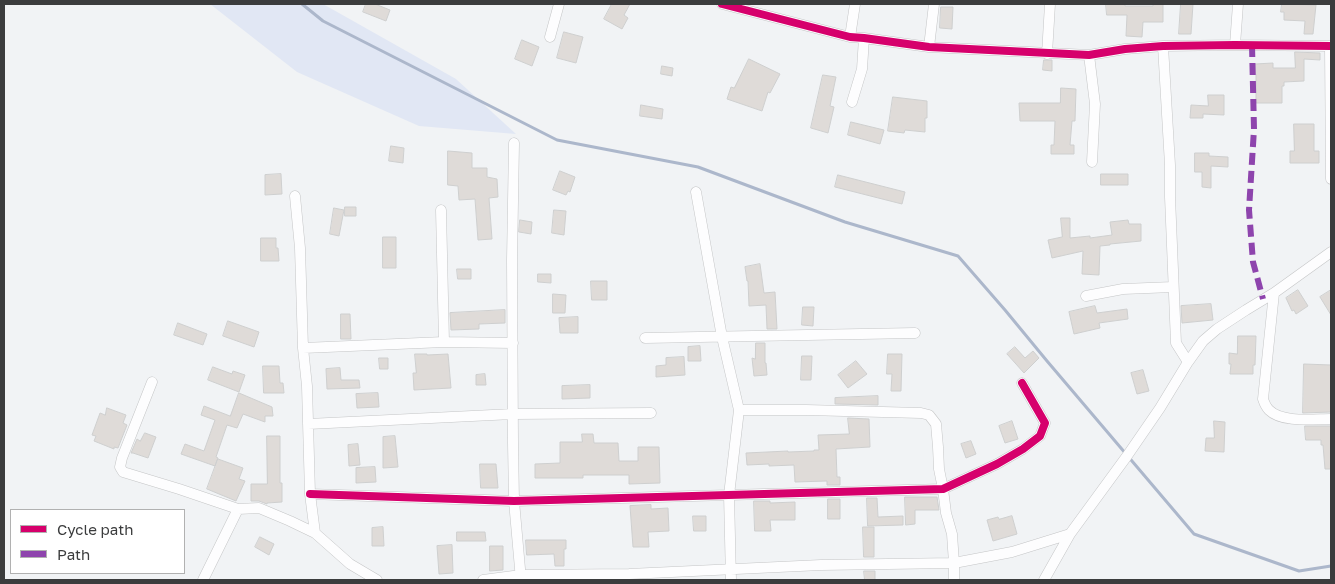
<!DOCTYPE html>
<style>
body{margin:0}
#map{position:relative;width:1335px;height:584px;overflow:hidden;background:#f1f3f5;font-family:"Golos Text",sans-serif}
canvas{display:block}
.frame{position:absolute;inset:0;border:5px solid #3b3c3d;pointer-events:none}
.legend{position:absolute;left:10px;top:509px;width:175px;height:65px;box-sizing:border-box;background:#fff;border:1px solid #b1b1b1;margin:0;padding:6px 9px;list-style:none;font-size:15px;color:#3b3c3d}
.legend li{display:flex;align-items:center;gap:10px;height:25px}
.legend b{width:25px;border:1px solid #b1b1b1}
</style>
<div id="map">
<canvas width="1335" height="584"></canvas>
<div class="frame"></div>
<ul class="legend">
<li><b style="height:6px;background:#d6006c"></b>Cycle path</li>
<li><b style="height:6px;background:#8e44ad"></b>Path</li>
</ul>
</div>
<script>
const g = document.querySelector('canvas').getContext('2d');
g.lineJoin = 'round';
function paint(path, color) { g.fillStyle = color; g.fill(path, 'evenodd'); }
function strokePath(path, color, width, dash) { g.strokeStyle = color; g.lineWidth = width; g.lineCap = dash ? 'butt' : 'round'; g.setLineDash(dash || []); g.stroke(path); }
paint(new Path2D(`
 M210 4H323L456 79 516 134 419 126 297 72Z`), '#e1e7f4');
strokePath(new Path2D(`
 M302 4 323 21 557 140 698 167 845 222 958 256 1005 310 1047 361 1194 534 1299 571 1331 566`), '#acb7cb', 3);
const building = new Path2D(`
 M366 4H375L390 10 386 21 363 12Z
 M612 4H630L624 15 628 18 622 29 604 19Z
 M1106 4H1125V6H1153V4H1163V22H1143L1142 37 1126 36 1127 15H1107Z
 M1181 4H1193L1191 34H1179Z
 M1282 4 1316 5 1313 34H1304L1305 21 1284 20V12H1281Z
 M941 7H953L952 29 940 28Z
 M564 32 583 37 576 63 557 58Z
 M522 40 539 47 532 66 515 59Z
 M1295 52 1320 53V60L1304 59V81L1284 82V86H1282V103H1256V74H1255V64L1273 63V68H1295Z
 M749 59 780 74 770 93 768 92 762 111 727 99 731 87 734 88Z
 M1044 60H1052V71L1043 70Z
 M662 66 673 68 672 76 661 74Z
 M823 75 836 77 830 106 834 107 828 133 811 128Z
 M1061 88 1076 89 1075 121H1072L1070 145H1074V154H1051V145H1054L1055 121H1020L1019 103H1060Z
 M1208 95H1224V115L1203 114V118H1190L1191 105 1208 106Z
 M893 97 927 101V118H925V132L905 130 904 133 888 131Z
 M641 105 663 109 662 119 640 116Z
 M851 122 884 130 880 144 848 135Z
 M1294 124H1314V151H1319V163H1290V151H1294Z
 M391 146 404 148 403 163 389 161Z
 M448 151 472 153V168H487V177L497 179 498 197 489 198 492 239 478 240 475 199 459 200 458 186 448 185Z
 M1195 153H1209V156L1228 157V167L1211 166V188L1202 187V172H1195Z
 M560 171 575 177 570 192 568 191 566 195 553 190Z
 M281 174 282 194 265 195V175Z
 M1101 174H1128V185H1101Z
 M838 175 905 192 902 204 835 187Z
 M345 207H356V216H345Z
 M334 208 344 210 339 236 330 234Z
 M554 210 566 211 564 235 552 233Z
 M1061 218H1070V238L1090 236V238L1112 235 1110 222 1128 220 1129 224H1141V241L1110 244V245L1100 246 1099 275 1082 274 1083 251 1052 258 1048 240 1062 237Z
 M520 220 532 222 531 234 519 232Z
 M383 237H396V268H383Z
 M261 238H276V248H278L279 261H261Z
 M760 264 764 293 775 292 777 329H767L766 305 749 306 748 281H747L745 267Z
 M457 269H471V279H458Z
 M538 274H551V283L538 282Z
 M591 281H607V300H592Z
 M1298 290 1308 306 1296 314 1294 310 1292 311 1286 298Z
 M1331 290V315L1320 297Z
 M553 294 566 295 565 313H553Z
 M1211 304 1213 320 1182 323 1181 306Z
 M1095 306 1097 313 1127 309 1128 319 1099 323 1100 328 1074 334 1069 312Z
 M803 307H814L813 326 802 325Z
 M505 310V323L479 324V329L451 330 450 313Z
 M341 314H350L351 339H341Z
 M578 317V333H560L559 318Z
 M228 321 259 332 254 347 223 336Z
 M178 323 207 334 203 345 174 335Z
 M1238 336H1256L1255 365H1253V374H1230L1231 364H1229V353L1237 354Z
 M756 343H765V363H766L767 375 754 376 752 358 755 359Z
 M700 346 701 361H688V347Z
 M1015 347 1025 358 1033 351 1039 358 1024 373 1007 354Z
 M415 354H427V355L448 354 451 388 414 390 413 373H416Z
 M888 354H902L901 391H891L892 374H887Z
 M802 356H812L811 380H801Z
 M684 357 685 375 656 377V366L666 365V358Z
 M379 358H388V369H380Z
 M856 361 867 374 848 388 838 375Z
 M1304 364 1331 365V412L1303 413Z
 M263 366H279L280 383H283L284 393H264Z
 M213 367 232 374 233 371 245 375 239 392 208 380Z
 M340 368 341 380H359L360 388 327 389 326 369Z
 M1143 370 1149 391 1137 394 1131 373Z
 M485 374 486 385H476V375Z
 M590 385V398L562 399V386Z
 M239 393 272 407 273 416H265V422L243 414 237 428 227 425 216 457 218 458 215 466 181 454 185 444 204 451 215 420 201 415 204 406 230 416Z
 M378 393 379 407 357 408 356 394Z
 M878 396V405L835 404V398Z
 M107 408 126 415 123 423 127 425 118 448 114 447V449L94 441 96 436 92 435 100 413 105 415Z
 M848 418 869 419 870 447 836 449 837 477H840V485H827V481L795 482 794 465 769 466V464L747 465 746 453 788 451V452L814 451V450H819L818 435 849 434Z
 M1012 421 1018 439 1005 443 999 426Z
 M1214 421 1225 422 1224 452 1205 451 1206 438H1214Z
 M1305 426H1331V469H1325L1323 445H1321V440H1306Z
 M145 433 156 437 148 458 133 453H131L137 439 140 441Z
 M582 434H593L594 443H618L619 461H638V447H659L660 483 629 484V475H583V478H535V464L560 463V442H582Z
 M267 436H280V483H282V502L267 503V504L259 501H251V484H267Z
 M395 436 398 467 383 468V437Z
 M971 441 976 454 966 458 961 444Z
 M358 444 360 465 349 466 348 445Z
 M218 459 243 468 239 479 245 481 236 501 207 489Z
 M480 464H496L498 488H481Z
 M375 467 376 482 356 483V468Z
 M905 497H937L939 510H915V524L906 525Z
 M867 498H877L878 517 903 516V525L868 526Z
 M828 499H840V519H828Z
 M754 501H770V503L795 502V520H770L771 531H755Z
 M651 505V509L668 508 669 531 648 532 649 547H633L630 506Z
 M693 516H706V531H694Z
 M1012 516 1017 534 993 541 987 520 998 517 999 519Z
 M383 527 384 546H372V528Z
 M863 527H874V557H864Z
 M457 532H485L486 541H457Z
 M260 537 274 544 269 555 255 547Z
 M526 540H566V549H564V566H555L554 554 527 555Z
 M452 545 453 573 439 574 437 546Z
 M490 546H503V570L490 571Z
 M864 571H875V580H865Z`);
paint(building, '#dfdbd8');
strokePath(building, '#cecfcf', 1);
const minor = new Path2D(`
 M722 4 850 37 864 38 929 47 1089 55 1125 49 1163 46 1235 45 1331 46
 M550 37 559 4
 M850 37 855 4
 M1235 45 1238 4
 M1163 46 1170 165V197L1176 343 1188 362
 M1330 46 1331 179
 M929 47 934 4
 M1047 54 1050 4
 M1089 55 1095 104 1092 162
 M852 102 862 69 864 38
 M514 143 512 260 513 443 514 501 521 580
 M696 192 722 337 739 410 729 495 731 580
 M295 196 300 248 303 348 307 386 310 494 315 533
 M441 210 444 342
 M1274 293 1263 399C1264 402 1266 407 1269 410 1282 423 1313 419 1331 419
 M1086 296 1123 289 1173 287
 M645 338 915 333
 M303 348 444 342 513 343
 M152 382 122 458 120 467 123 472 179 489 238 509 259 508 290 521 315 533 350 564 377 580
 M739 410H806L921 413 929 415 936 424 938 447 939 469 943 489 946 513 952 534 954 563V580
 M308 424 513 414 651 413
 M310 494 514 501 943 489 997 464 1023 449 1040 436 1045 423 1022 383
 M203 580 238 509
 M483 580 521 575 629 574 821 565 954 563 1012 552 1070 534
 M1044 580 1070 534 1127 456 1160 408 1188 362 1203 341 1217 329 1246 310 1274 293 1331 252`);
strokePath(minor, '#c4c5c6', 11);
strokePath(minor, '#fdfdfe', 10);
strokePath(new Path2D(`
 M1252 45 1254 129 1249 210 1253 262 1263 299`), '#8e44ad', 6, [12, 6]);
strokePath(new Path2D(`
 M722 4 850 37 864 38 929 47 1089 55 1125 49 1163 46 1235 45 1331 46
 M310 494 514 501 943 489 997 464 1023 449 1040 436 1045 423 1022 383`), '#d6006c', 8);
</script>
